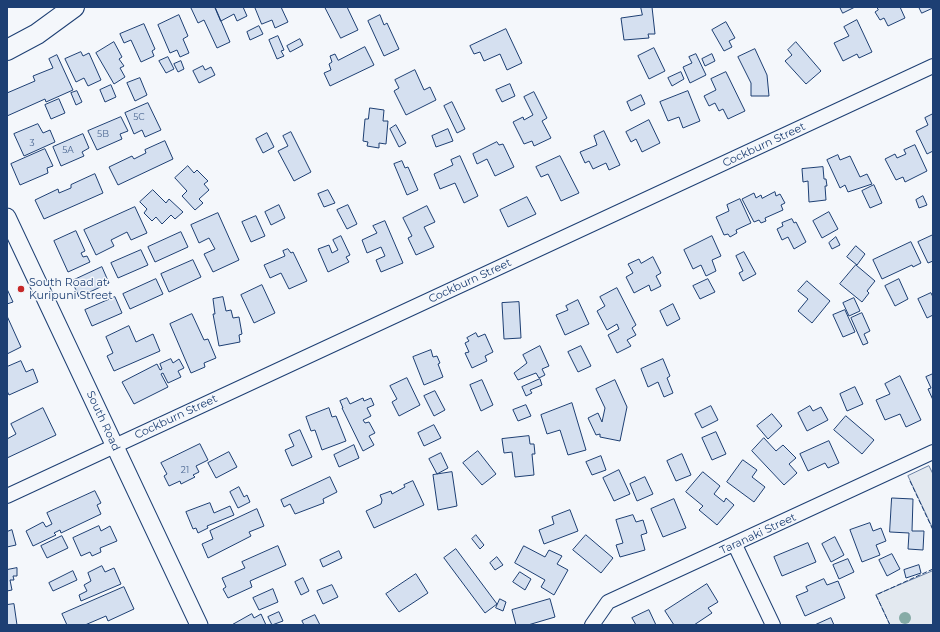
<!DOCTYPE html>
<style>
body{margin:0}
#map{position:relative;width:940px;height:632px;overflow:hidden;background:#f4f7fb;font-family:Montserrat,sans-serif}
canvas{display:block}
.frame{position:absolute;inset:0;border:8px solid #1d3f73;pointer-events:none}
</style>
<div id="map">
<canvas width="940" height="632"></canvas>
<div class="frame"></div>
</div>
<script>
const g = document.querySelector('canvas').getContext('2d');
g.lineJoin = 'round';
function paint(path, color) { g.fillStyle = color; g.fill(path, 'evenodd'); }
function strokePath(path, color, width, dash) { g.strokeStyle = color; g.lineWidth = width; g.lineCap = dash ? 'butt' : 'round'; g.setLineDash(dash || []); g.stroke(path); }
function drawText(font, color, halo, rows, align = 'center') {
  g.font = font + ' Montserrat,sans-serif'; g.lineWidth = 3; g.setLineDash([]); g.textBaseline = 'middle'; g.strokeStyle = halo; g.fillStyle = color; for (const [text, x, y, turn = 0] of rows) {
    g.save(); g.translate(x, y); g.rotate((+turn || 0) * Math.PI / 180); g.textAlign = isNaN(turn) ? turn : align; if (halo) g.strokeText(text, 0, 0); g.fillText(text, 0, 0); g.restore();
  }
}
const green = new Path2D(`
 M929 466 933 474V529L908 476Z
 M933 571V625H890L876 595Z`);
paint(green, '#e3e9f0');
strokePath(green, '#687fa3', 1);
const building = new Path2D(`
 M193 7H215L230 42 217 48 204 20 198 23 191 8Z
 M215 7H243L247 16 237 21 234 14 221 21Z
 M255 7H281L288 22 275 28 272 20 262 24Z
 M325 7H347L358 30 341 38Z
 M641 7H652L655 34H648L649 38 624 40 621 18 642 15Z
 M840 7H855L843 13Z
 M877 7H900L905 18 888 26 884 18 880 20 875 12 878 10Z
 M919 7H933V8L922 13Z
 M179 15 188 36 183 39 189 53 180 57 177 50 170 53 158 25Z
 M380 15 384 25 387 23 399 49 384 56 368 21Z
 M857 20 872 52 859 58 857 54 843 61 834 43 849 36 844 27Z
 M726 22 735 38 729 41 732 47 724 51 712 30Z
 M144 24 155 49 152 51 154 56 141 62 131 40 124 43 120 34Z
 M259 26 263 34 250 40 247 32Z
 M506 29 522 63 507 70 500 54 484 61 480 52 474 54 470 46Z
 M278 36 284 50 281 51 284 56 277 59 269 40Z
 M300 39 303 45 290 52 287 46Z
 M114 42 122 57 119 59 124 66 120 68 125 77 114 84 96 53Z
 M796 42 821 71 806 84 785 61 792 55 788 50Z
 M365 47 374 65 330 86 324 73 331 70 329 64 332 62 330 56 335 54 338 60Z
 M654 48 665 71 649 79 638 56Z
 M755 49 767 75 769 96H751V83L738 57Z
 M81 52 83 56 89 53 101 80 88 86 84 78 76 82 65 59Z
 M696 54 706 75 690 83 683 67 692 63 689 57Z
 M712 54 715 61 705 66 702 59Z
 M57 55 73 90 46 102 45 99 7 116V93L35 81 33 76 53 68 49 59Z
 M168 57 174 69 166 73 159 61Z
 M181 61 184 69 178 72 174 64Z
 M203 66 205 70 211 67 215 75 199 83 193 71Z
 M415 70 424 90 430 87 436 100 406 115 394 91 399 88 395 80Z
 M681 72 684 79 672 86 668 78Z
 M726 72 745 111 728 119 723 109 719 111 715 103 709 106 704 96 716 90 711 79Z
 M140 78 147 95 135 101 127 83Z
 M510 84 515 96 502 102 496 90Z
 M111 85 116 97 105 102 100 90Z
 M77 91 82 102 76 105 71 93Z
 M688 91 700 121 683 128 679 117 668 121 660 102Z
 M534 92 547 118 542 121 551 138 534 146 532 141 524 144 513 122 523 117 524 120 533 115 524 97Z
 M641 95 645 104 631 111 627 102Z
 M59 99 65 113 51 119 45 105Z
 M452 102 465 129 457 133 444 106Z
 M148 103 161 130 145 137 142 130 134 134 125 113Z
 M370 108 384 110 383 121H388L386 144 379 143V148L367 146 368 142 363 141 365 119H368Z
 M933 114V151L927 154 916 131 928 125 925 118Z
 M121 117 128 131 120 134 122 139 97 150 88 131Z
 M649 120 660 143 642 152 636 139 631 142 626 132Z
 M38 124 43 133 50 130 55 142 24 156 14 134Z
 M396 125 406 143 399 147 390 129Z
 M448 129 453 141 436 147 432 136Z
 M604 131 620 165 609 170 606 163 593 169 589 161 585 163 580 152 597 145 594 136Z
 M291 132 311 172 294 181 278 151 288 146 283 136Z
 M267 133 274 147 263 153 256 139Z
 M83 134 89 148 82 152 84 156 61 166 53 147Z
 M165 141 173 159 118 185 109 167 132 156 134 159 146 153 145 150Z
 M497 142 499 145 503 144 514 167 495 176 487 159 477 164 473 154Z
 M915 145 927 171 905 182 903 177 896 180 885 159 895 154 897 158 906 154 904 150Z
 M45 149 53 166 47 168 48 173 20 185 11 164Z
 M838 155 840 160 850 156 860 177 867 174 872 184 848 192 845 185 840 188 827 160Z
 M460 156 478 196 464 203 455 183 440 189 434 174 453 165 451 160Z
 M560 156 579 193 561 201 548 174 541 177 536 167Z
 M402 161 405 168 408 167 418 190 407 195 394 164Z
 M188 166 194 173 197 170 208 181 204 184 209 190 199 199 203 203 195 210 182 196 187 191 175 178Z
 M823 167 824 179H826L827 186H825L826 200 809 202 808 181 803 182 802 169Z
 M95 174 103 193 44 219 35 200 58 189 59 193 71 188V185Z
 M874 185 882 203 870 208 862 191Z
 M153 190 166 203 169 199 183 212 175 219 171 215 162 224 156 217 152 221 144 213 147 209 140 202Z
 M328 190 335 203 324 207 318 194Z
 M775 192 776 196 780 194 785 203 781 205 783 210 765 218 766 221 761 223 759 220 754 222 742 199 754 193 756 198 761 195 762 198Z
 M923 196 927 205 919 208 916 200Z
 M527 197 536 214 508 227 500 210Z
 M740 199 751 223 736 230 737 233 730 237 728 234 724 235 716 217 729 211 727 205Z
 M279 205 285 218 271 225 265 212Z
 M348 205 357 224 347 229 337 210Z
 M427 206 435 222 424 227 434 247 416 255 408 238 412 236 403 218Z
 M135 207 147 233 131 240 127 232 111 240 114 246 96 255 84 230Z
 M829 212 838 229 822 238 813 221Z
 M218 213 239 260 213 272 204 254 215 249 209 238 199 243 191 225Z
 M256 216 265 236 251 242 242 222Z
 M792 219 794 223 796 222 806 242 794 249 788 237 782 240 777 229 783 226 782 223Z
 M385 221 403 263 381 272 376 260 385 256 381 247 367 253 362 240 377 233 373 226Z
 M76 231 85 251 81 253 83 257 87 256 90 262 68 272 54 241Z
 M181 232 188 247 155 262 148 247Z
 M933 235V261L928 263 918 242Z
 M341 236 350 255 346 257 349 262 328 272 318 249 329 245 332 253 338 250 333 240Z
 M712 236 721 256 712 260 716 271 706 276 701 265 693 269 684 250Z
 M836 237 840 245 832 249 829 243Z
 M911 242 921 263 913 267 912 265 882 279 873 260Z
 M856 246 865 254 857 265 847 257Z
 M288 249 291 253 293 252 307 281 289 289 281 273 270 278 264 265 285 256 283 251Z
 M141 250 148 265 118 278 111 263Z
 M744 252 756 274 743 281 739 273 743 271 736 256Z
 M653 257 661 273 656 276 661 286 651 291 649 285 634 293 626 277 633 273 628 264 639 259 641 263Z
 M193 260 201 277 169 292 161 274Z
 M856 265 875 281 867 291 869 293 862 302 840 284Z
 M102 267 109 283 79 297 72 281Z
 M156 279 163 294 130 309 123 294Z
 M708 279 715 292 700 299 693 286Z
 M899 279 908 299 895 306 885 286Z
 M807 281 830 301 812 323 798 311 808 299 798 291Z
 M262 285 275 313 254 323 241 295Z
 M617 288 636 325 632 328 636 335 627 340 631 346 617 353 608 335 619 329 617 324 607 330 597 311 605 306 600 297Z
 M7 289 13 302 7 304Z
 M931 293 933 297V315L927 318 918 299Z
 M115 297 122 313 92 326 85 310Z
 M223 297 226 311 231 310 233 318 239 317 242 334 239 335 240 342 219 346 213 314H215L213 299Z
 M854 298 860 311 849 316 843 303Z
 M578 300 589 324 565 335 556 315 568 310 566 306Z
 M519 302 521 338 504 339 502 303Z
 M673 304 680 319 667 326 660 311Z
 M845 310 855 332 843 337 833 315Z
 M862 313 870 331 864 334 868 343 863 345 851 318Z
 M192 314 204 340 208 339 216 358 204 363 205 367 191 373 170 324Z
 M7 316 21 347 7 354Z
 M129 326 136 342 153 334 160 351 114 371 107 356 113 353 106 337Z
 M476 333 478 337 485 334 493 352 485 356 487 361 472 368 465 353 469 352 465 343 469 341 467 338Z
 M540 346 549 366 542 369 545 375 539 378 536 373 518 380 514 373 527 363 523 355Z
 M581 346 591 366 578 372 568 352Z
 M431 350 433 357 437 356 440 363 438 364 443 377 424 385 413 357Z
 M171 359 173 363 179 359 184 368 178 371 181 377 168 383 163 373 161 374 168 387 134 404 122 382 157 364 160 370 162 369 160 364Z
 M663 359 670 376 667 378 673 393 664 397 658 382 648 387 641 369Z
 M21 361 26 372 33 369 38 382 9 395 7 391V367Z
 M933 374V400L928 389 931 388 926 377Z
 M900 376 921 420 906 427 900 414 885 420 876 400 890 394 885 384Z
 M407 378 420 405 399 416 392 402 397 399 390 386Z
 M540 379 542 385 530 390 532 393 526 396 522 387Z
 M482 380 493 405 481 411 470 385Z
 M615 380 627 407 620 441 600 437V434L596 435 588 418 598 413 602 422 605 408 596 389Z
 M855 387 863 404 847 411 840 394Z
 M435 391 445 410 434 416 424 396Z
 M347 398 350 404 363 398 364 401 371 398 374 405 367 408 371 416 363 420 365 423 369 422 375 433 369 436 374 445 363 451 342 408H343L340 401Z
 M572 403 586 450 568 455 560 430 547 434 541 415Z
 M526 405 531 416 518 421 513 410Z
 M711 406 718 420 702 428 695 414Z
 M810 406 813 411 821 407 828 420 807 431 798 413Z
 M43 408 56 435 7 458V439L16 434 11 424Z
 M329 408 332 417 336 416 346 441 322 450 315 430 311 431 306 417Z
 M772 414 782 426 768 439 757 426Z
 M846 416 874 440 862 454 834 430Z
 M434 425 441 438 424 446 418 433Z
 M300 430 312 457 292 466 285 450 294 446 289 435Z
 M716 432 726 454 712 460 702 438Z
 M529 436 530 444H534L535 454H532L534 475 515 477 512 452 504 453 502 439Z
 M764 438 776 451 783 445 796 458 789 464 797 473 784 485 752 451Z
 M829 441 839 463 828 468 825 463 808 471 800 454Z
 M200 444 208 460 196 466 199 472 193 475 195 477 181 484 180 481 169 486 164 476 167 474 161 463Z
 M354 445 359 458 339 467 334 455Z
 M478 451 496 474 482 485 463 463Z
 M229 452 237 467 216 478 208 463Z
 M441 453 448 468 437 474 429 459Z
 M682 454 691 475 676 481 667 461Z
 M601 456 606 470 592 475 586 462Z
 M743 460 757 470 752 477 765 487 754 502 727 482Z
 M619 470 630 494 614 501 603 478Z
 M452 472 457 506 438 510 433 475Z
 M703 472 720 486 714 494 724 502 726 498 734 505 717 525 699 510 703 506 686 492Z
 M330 477 337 492 323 499 324 503 295 514 290 504 284 507 281 500Z
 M645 477 653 494 637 501 630 484Z
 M413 481 424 505 374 528 366 511 381 504 382 500 380 495 391 491 392 494 405 487 404 485Z
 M239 487 244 497 247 495 250 502 238 508 230 492Z
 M95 491 101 503 97 505 101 514 61 533 60 530 54 533 56 535 33 546 26 531 43 522 46 527 52 524 47 513Z
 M892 498 913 499 912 531H924L923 550 908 549 909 533 890 532Z
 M674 499 686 528 663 537 651 509Z
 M210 503 214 513 230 506 234 515 207 526 208 528 198 533 196 528 193 529 186 512Z
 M257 509 264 526 249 532 251 536 208 558 202 544 213 539 210 531Z
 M570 510 578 531 544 544 539 530 554 524 552 517Z
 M633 515 636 522 643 520 647 533 641 535 645 550 620 557 616 545 623 543 616 520Z
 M870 523 873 531 881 528 886 541 876 545 880 555 862 562 850 530Z
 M99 526 101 531 110 526 117 541 100 548 101 552 92 556 90 552 81 556 73 538Z
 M12 530 16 545 7 547V532Z
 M476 535 484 545 480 549 472 539Z
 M586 535 613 558 601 573 573 550Z
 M62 536 68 548 47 558 41 546Z
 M835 537 844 555 831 562 822 544Z
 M808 543 816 562 782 576 774 557Z
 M278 546 286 565 250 581 252 587 228 598 223 589 226 587 222 578 245 568 242 562Z
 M524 546 545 557 549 550 562 556 557 564 568 570 554 595 541 587 545 580 515 563Z
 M456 549 497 604 485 613 444 558Z
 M339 551 342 558 323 567 320 560Z
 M892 554 900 569 887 576 879 560Z
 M497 557 503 565 495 570 490 563Z
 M848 559 854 572 839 579 833 565Z
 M919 565 921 573 906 578 904 570Z
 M102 566 105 572 114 568 121 584 81 601 79 595 87 591 84 585 91 581 88 573Z
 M17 568V576H13L14 580H10L12 590 7 591V570Z
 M73 571 77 580 53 591 49 583Z
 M520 572 531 579 525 590 513 582Z
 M416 574 428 593 399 612 386 594Z
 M303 578 309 591 301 595 295 582Z
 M824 579 827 585 838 581 845 598 805 616 796 596 808 591 806 587Z
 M707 584 718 602 708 608 712 613 694 625H674L665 611Z
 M332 585 338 597 323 604 317 591Z
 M124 587 134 609 108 621 106 616 85 625H67L62 614Z
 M273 589 278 602 259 610 253 598Z
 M500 599 506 602 503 611 496 608Z
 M550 599 555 617 528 625H516L512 610Z
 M14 604 17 625H7V605Z
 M649 610 656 625H636L632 618Z
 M279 612 283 621 272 625 268 617Z
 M252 614 254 618 261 614 266 625H232Z
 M315 615 320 625H304L302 621Z
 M831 618 834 625H815Z`);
paint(building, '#d5e0f0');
strokePath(building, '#1d3f73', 1);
const minor = new Path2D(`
 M7 496 933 66
 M735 545 773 625
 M592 625 608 602 933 452`);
const tertiary = new Path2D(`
 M7 217 199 625`);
const secondary = new Path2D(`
 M7 50 37 34 74 7`);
strokePath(minor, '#1d3f73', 16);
strokePath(tertiary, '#1d3f73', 19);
strokePath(secondary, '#1d3f73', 22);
strokePath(minor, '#f4f7fb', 14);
strokePath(tertiary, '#f4f7fb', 17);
strokePath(secondary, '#f4f7fb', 20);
strokePath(new Path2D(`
 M910 481 933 530
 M890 625 876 595 933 569`), '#1d3f73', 1, [5, 2]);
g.fillStyle = '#86aba6';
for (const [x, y] of [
 [905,618]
]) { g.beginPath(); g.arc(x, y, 6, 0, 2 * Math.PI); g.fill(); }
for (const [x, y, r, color] of [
 [21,289,4,"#c62828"]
]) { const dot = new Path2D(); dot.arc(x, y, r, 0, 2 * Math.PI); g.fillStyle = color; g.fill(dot); strokePath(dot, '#f4f7fb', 1.5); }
drawText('9px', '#4b6792', null, [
 ["5C",139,117],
 ["5B",103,134],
 ["3",32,143],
 ["5A",68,150],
 ["21",185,470]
]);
drawText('11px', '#1d3f73', '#f4f7fb', [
 ["Cockburn Street",764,145,-25],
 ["Cockburn Street",470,281,-25],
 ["Cockburn Street",176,417,-25],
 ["South Road",103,421,65],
 ["Taranaki Street",758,534,-25]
]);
drawText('11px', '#1d3f73', '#f4f7fb', [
 ["South Road at",29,283],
 ["Kuripuni Street",29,296]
], 'left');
</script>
